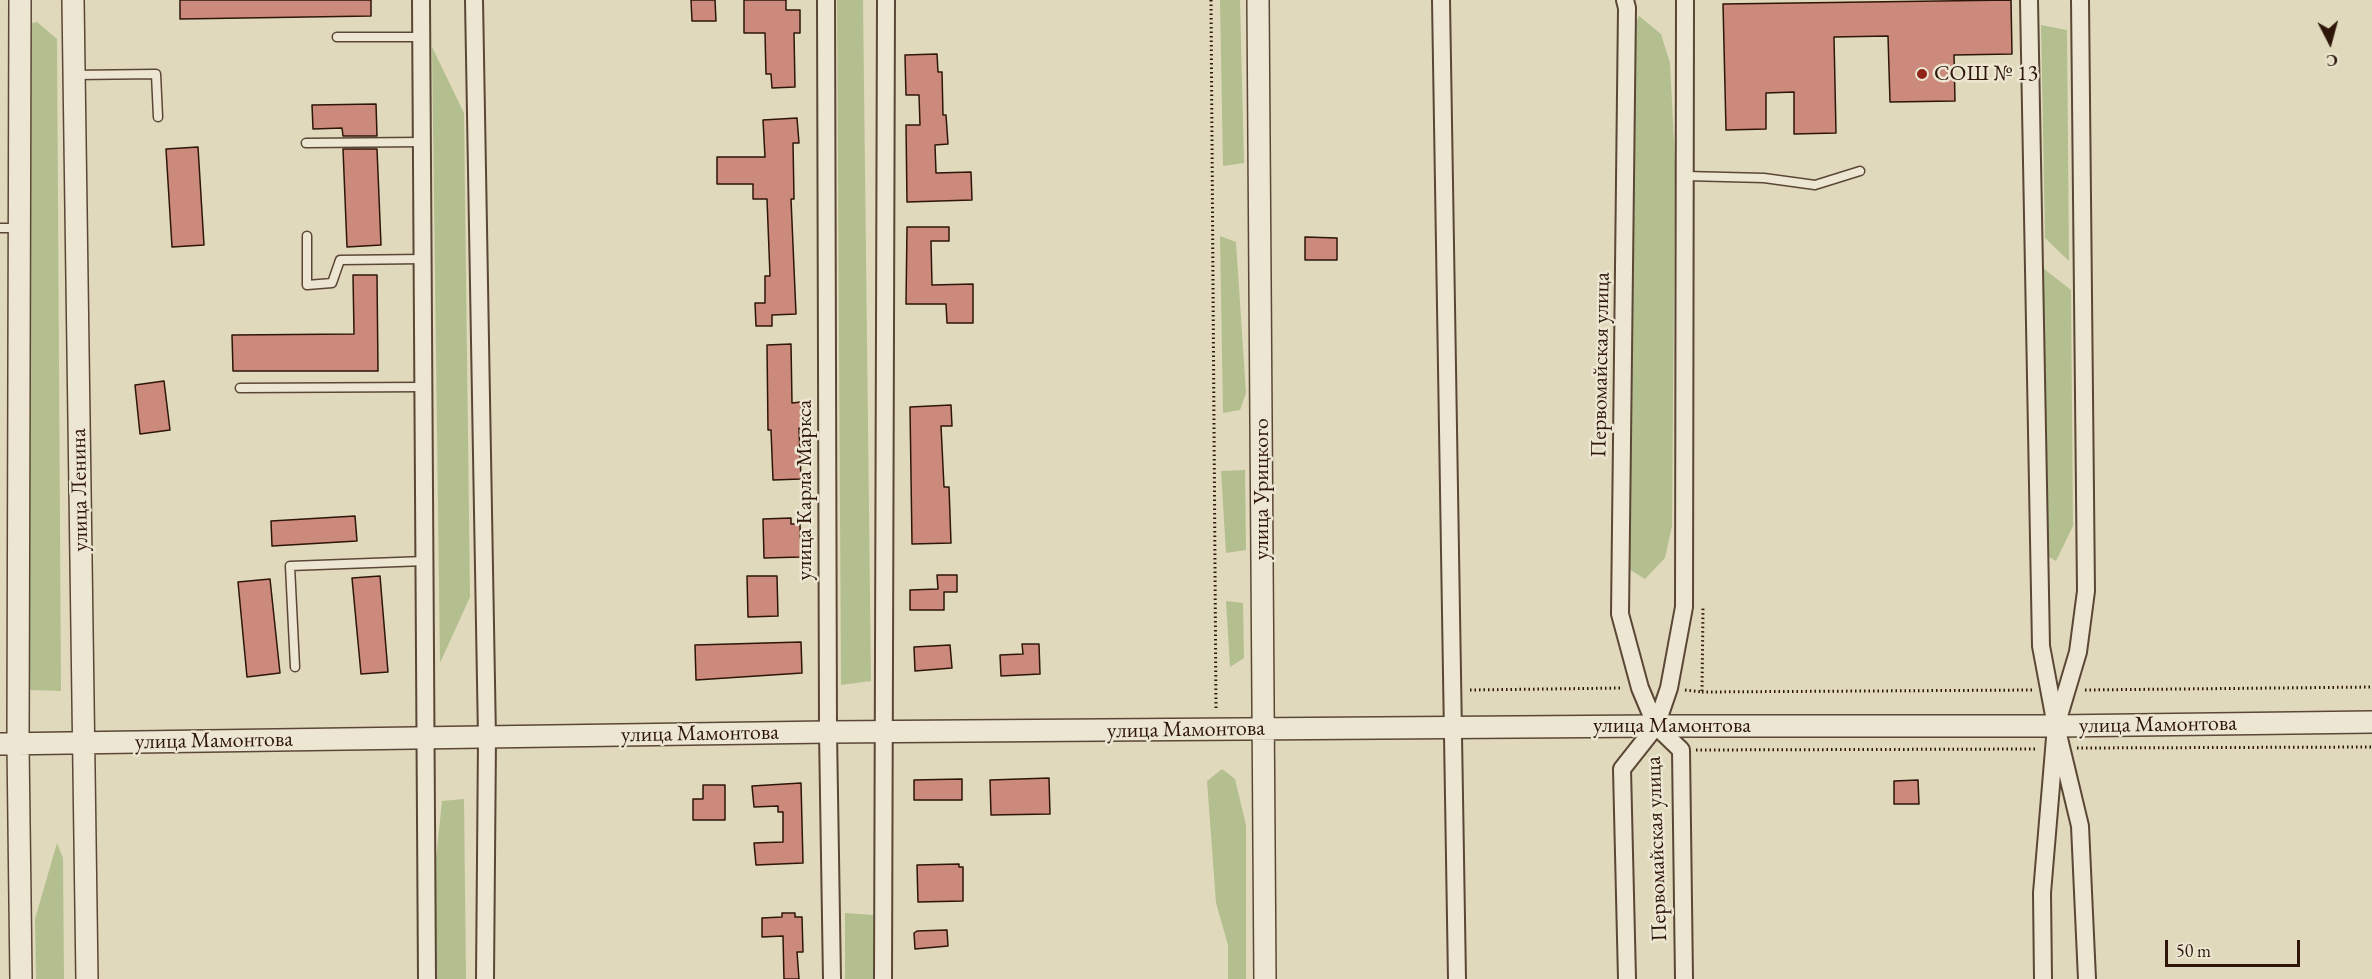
<!DOCTYPE html>
<meta charset="utf-8">
<style>
body{margin:0}
#map{position:relative;width:2372px;height:979px;overflow:hidden;background:#e1d9bc;font-family:"EB Garamond",serif}
canvas{display:block}
.north{position:absolute;left:2300px;top:12px;width:60px;height:60px;-webkit-text-stroke:4px #ece6d3;paint-order:stroke;rotate:174deg;font-size:16px;font-weight:700;line-height:24px;text-align:center;color:#2e1608}
.north::after{content:'';display:block;margin:auto;width:21px;height:27px;background:#2e1608;clip-path:polygon(50% 0,100% 100%,50% 72%,0 100%)}
.scale{position:absolute;left:2165px;top:940px;width:135px;height:27px;box-sizing:border-box;border:3px solid #2e1608;border-top:0;padding-left:8px;font-size:18px;line-height:21px;white-space:nowrap;color:#2e1608;-webkit-text-stroke:4px #ece6d3;paint-order:stroke}
</style>
<div id="map">
<canvas width="2372" height="979"></canvas>
<div class="north">С</div>
<div class="scale">50 m</div>
</div>
<script>
const g = document.querySelector('canvas').getContext('2d');
g.lineJoin = 'round';
function paint(path, color) { g.fillStyle = color; g.fill(path, 'evenodd'); }
function strokePath(path, color, width, dash) { g.strokeStyle = color; g.lineWidth = width; g.lineCap = dash ? 'butt' : 'round'; g.setLineDash(dash || []); g.stroke(path); }
function drawText(font, color, halo, rows, align = 'center') {
  g.font = font + ' "EB Garamond",serif'; g.lineWidth = 5; g.setLineDash([]); g.textBaseline = 'middle'; g.strokeStyle = halo; g.fillStyle = color; for (const [text, x, y, turn = 0] of rows) {
    g.save(); g.translate(x, y); g.rotate((+turn || 0) * Math.PI / 180); g.textAlign = isNaN(turn) ? turn : align; if (halo) g.strokeText(text, 0, 0); g.fillText(text, 0, 0); g.restore();
  }
}
paint(new Path2D(`
 M837 0H863L871 681 841 685Z
 M1220 0H1240L1244 163 1223 166Z
 M1639 16 1661 34 1670 63 1675 161 1672 526 1665 558 1645 579 1627 568 1628 38Z
 M37 22 57 39 61 691 29 690 28 48 25 25Z
 M2041 25 2067 30 2069 261 2045 238Z
 M432 47 464 113 470 597 440 663Z
 M1220 236 1236 242 1246 393 1240 410 1223 413Z
 M2043 268 2071 290 2073 526 2056 561 2044 554Z
 M1245 470 1246 550 1226 553 1221 471Z
 M1226 601 1243 603 1244 658 1230 667Z
 M1222 769 1235 779 1246 825V979H1228V945L1216 903 1207 781Z
 M464 799 466 979H436L435 868 442 801Z
 M57 843 63 858 64 979H36L35 919Z
 M845 913 873 915 874 979H845Z`), '#b4bf8f');
const building = new Path2D(`
 M180 0H371V16L180 19Z
 M691 0H715L716 21H692Z
 M744 0H786V10H800V33H794L795 87 772 88 771 74H766L765 33H744Z
 M2011 0 2012 54 1954 55 1955 101 1890 102 1888 36 1834 37 1836 133 1794 134V92L1766 93V129L1726 130 1723 4Z
 M937 54 938 72H942L943 115H946L948 144 935 145 936 173 971 172 972 200 907 202 906 125H920L919 95H906L905 55Z
 M376 104 377 136H343L342 128 313 129 312 105Z
 M797 118 799 143H793L794 199H791L796 314 772 315V326H756L755 303H765V276H770L767 199H753V184H717V157H765L763 120Z
 M198 147 204 245 172 247 166 149Z
 M343 149H377L381 245 347 247Z
 M907 227H949V241H931L932 285 973 284V323H947L946 304H906Z
 M1305 237 1337 238V260H1305Z
 M353 275H377L378 371H233L232 335 354 334Z
 M791 344 792 403 801 402 802 428H799L801 479 773 480 771 430H768L767 345Z
 M164 381 170 430 140 434 135 385Z
 M951 405 952 426H941L944 487H949L951 543 912 544 910 407Z
 M355 516 357 541 272 546 271 521Z
 M791 518V524H800L801 557 764 558 763 519Z
 M937 575H957V592H944V610H910V590L938 589Z
 M380 576 388 672 361 674 352 578Z
 M747 576H777L778 616 748 617Z
 M270 579 280 673 247 677 238 582Z
 M801 642 802 673 696 680 695 645Z
 M1022 644H1039L1040 674 1001 676 1000 655 1023 654Z
 M950 645 952 668 915 671 914 647Z
 M1049 778 1050 814 991 815 990 780Z
 M962 779V800H914V780Z
 M1918 780 1919 804H1894V781Z
 M801 783 803 863 756 865 754 843 783 842V812H778V806L754 807 752 786Z
 M703 785H725V820H693V799H703Z
 M959 864V867H963V901L918 902 917 865Z
 M782 913H795V917H802L803 952H797L799 979H784L783 936 762 937V918L782 917Z
 M947 930 948 946 915 949 914 933 917 931Z`);
paint(building, '#cc8a7c');
strokePath(building, '#2e1608', 1.5);
const service = new Path2D(`
 M337 37H421
 M74 75 156 74 158 117
 M306 143 422 142
 M1686 176 1764 178 1815 185 1860 171
 M0 228H18
 M307 236V285L332 283 340 260 423 259
 M240 388 424 387
 M295 667 290 566 425 561`);
const minor = new Path2D(`
 M421 0 427 979
 M474 0 487 738 485 979
 M826 0 828 732 832 979
 M1441 0 1457 979
 M1625 0 1627 8 1620 614 1640 688 1656 726 1681 750 1684 979
 M2029 0 2041 646 2056 726 2042 893 2043 979
 M2080 0 2086 591 2078 652 2056 726 2080 826 2087 979
 M883 979 886 0
 M1627 979 1622 769 1656 726 1669 688 1684 607 1685 0`);
const tertiary = new Path2D(`
 M20 0 18 744 21 979
 M73 0 87 979
 M1258 0 1265 979
 M0 744 828 732 1656 726H2056L2372 722`);
strokePath(service, '#5b4735', 11);
strokePath(minor, '#5b4735', 20);
strokePath(tertiary, '#5b4735', 24);
strokePath(new Path2D(`
 M1211 0 1216 709
 M1470 690 1622 688
 M1685 690 1702 692 1703 608
 M2085 690 2372 687
 M1702 692 2034 690
 M2077 748 2372 747
 M1696 750 2037 749`), '#2e1608', 3, [1.5, 3]);
strokePath(service, '#ece6d3', 8);
strokePath(minor, '#ece6d3', 16);
strokePath(tertiary, '#ece6d3', 21);
for (const [x, y, r, color] of [
 [1922,74,6,"#8f2418"]
]) { const dot = new Path2D(); dot.arc(x, y, r, 0, 2 * Math.PI); g.fillStyle = color; g.fill(dot); strokePath(dot, '#ece6d3', 2); }
drawText('22px', '#2e1608', '#ece6d3', [
 ["СОШ № 13",1934,74]
], 'left');
drawText('22px', '#2e1608', '#ece6d3', [
 ["Первомайская улица",1601,365,-89],
 ["улица Урицкого",1262,489,-90],
 ["улица Ленина",80,490,-91],
 ["улица Карла Маркса",805,490,-90],
 ["улица Мамонтова",2158,725,-1],
 ["улица Мамонтова",1672,726],
 ["улица Мамонтова",1186,730,-1],
 ["улица Мамонтова",700,734,-1],
 ["улица Мамонтова",214,741,-1],
 ["Первомайская улица",1657,849,-92]
]);
</script>
